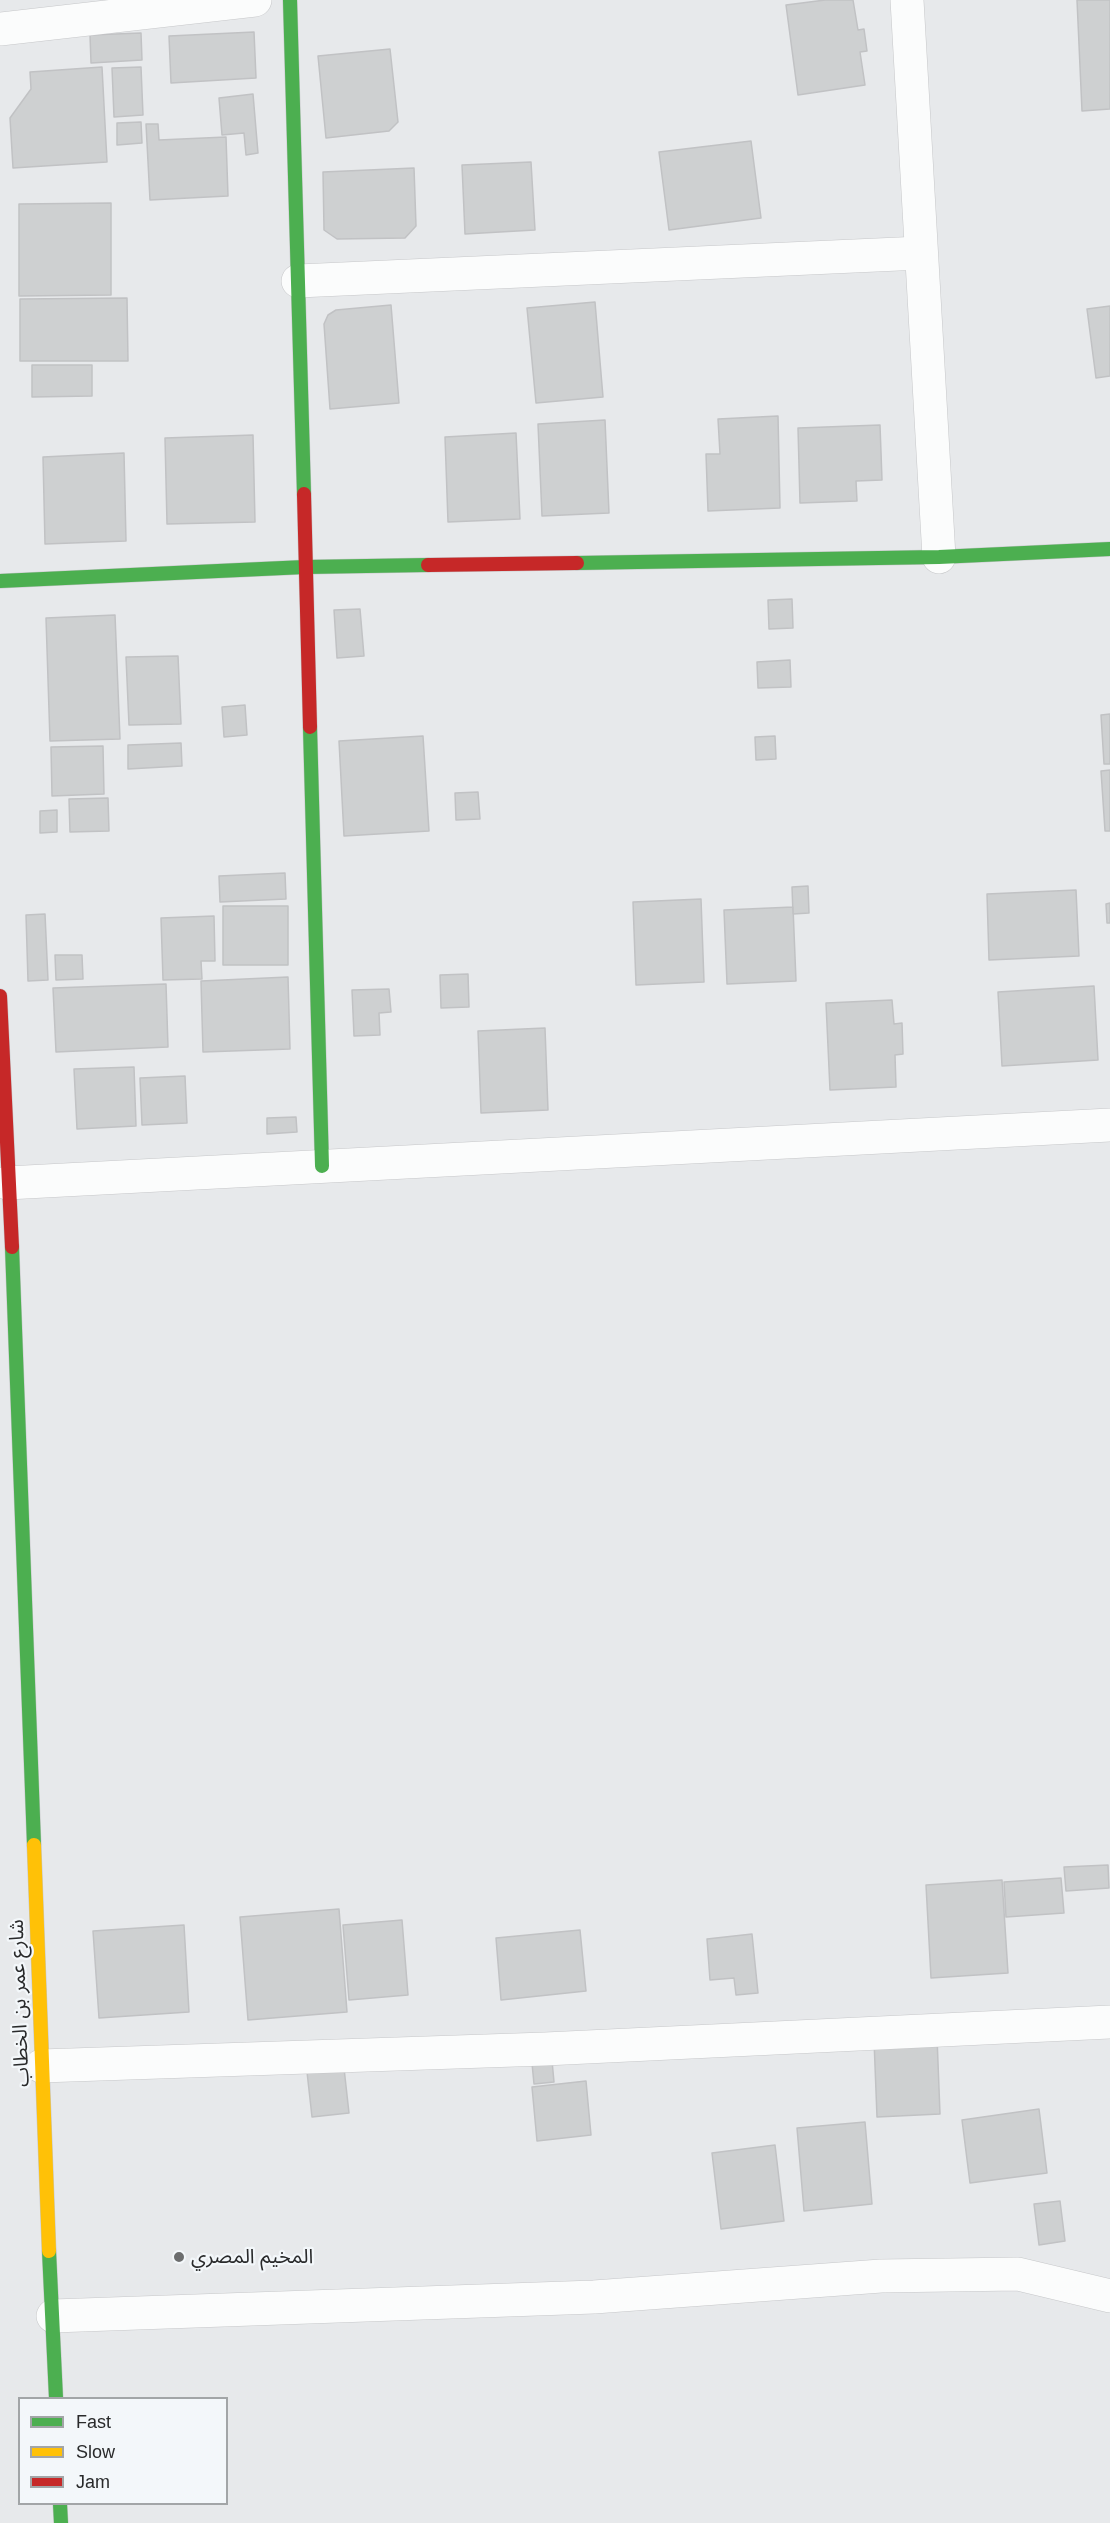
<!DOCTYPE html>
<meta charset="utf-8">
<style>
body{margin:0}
#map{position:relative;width:1110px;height:2523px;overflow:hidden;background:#e7e9eb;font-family:Helvetica,sans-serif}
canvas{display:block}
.legend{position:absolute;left:18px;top:2397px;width:210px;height:108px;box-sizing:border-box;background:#f3f7fa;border:2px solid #a2a5a7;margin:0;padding:8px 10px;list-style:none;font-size:18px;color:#292a2b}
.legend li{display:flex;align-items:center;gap:12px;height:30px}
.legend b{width:30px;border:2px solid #a2a5a7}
</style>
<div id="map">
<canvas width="1110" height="2523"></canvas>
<ul class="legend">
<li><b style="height:8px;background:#4caf50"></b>Fast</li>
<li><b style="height:8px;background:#ffc107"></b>Slow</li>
<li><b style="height:8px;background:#c62828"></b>Jam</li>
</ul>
</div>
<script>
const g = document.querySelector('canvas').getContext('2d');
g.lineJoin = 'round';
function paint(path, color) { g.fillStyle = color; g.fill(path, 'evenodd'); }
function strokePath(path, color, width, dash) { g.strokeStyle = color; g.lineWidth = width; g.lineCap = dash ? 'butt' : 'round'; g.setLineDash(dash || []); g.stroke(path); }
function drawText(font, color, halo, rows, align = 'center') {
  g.font = font + ' Helvetica,"Noto Sans Arabic",sans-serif'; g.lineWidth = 4.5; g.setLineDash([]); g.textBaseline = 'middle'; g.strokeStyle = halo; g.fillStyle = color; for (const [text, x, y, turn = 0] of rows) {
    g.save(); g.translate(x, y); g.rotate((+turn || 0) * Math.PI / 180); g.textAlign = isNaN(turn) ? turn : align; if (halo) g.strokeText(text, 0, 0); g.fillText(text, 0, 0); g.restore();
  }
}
const building = new Path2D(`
 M825 0H853L858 30 864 29 867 51 860 52 865 85 798 95 786 5Z
 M1077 0H1110V109L1082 111Z
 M254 32 256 78 171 83 169 36Z
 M141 33 142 60 91 63 90 35Z
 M390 49 398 122 389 131 326 138 318 56Z
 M102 67 107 162 13 168 10 118 31 89 30 72Z
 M141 67 143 115 114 117 112 68Z
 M253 94 258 153 246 155 244 133 222 135 219 98Z
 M141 122 142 143 117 145V123Z
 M146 124H158L159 140 226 137 228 196 150 200Z
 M751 141 761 218 669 230 659 152Z
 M531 162 535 230 465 234 462 165Z
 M414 168 416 226 405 238 337 239 324 230 323 172Z
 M111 203V295L19 296V204Z
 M127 298 128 361H20V299Z
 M595 302 603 397 536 403 527 308Z
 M391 305 399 403 330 409 324 324 328 315 336 310Z
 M1110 306V376L1096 378 1087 309Z
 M32 365H92V396L32 397Z
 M778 416 780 508 708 511 706 454H720L718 419Z
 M605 420 609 513 542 516 538 424Z
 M880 425 882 480 856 481 857 501 800 503 798 428Z
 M516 433 520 519 448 522 445 437Z
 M253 435 255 522 167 524 165 438Z
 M124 453 126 541 45 544 43 457Z
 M792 599 793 628 769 629 768 600Z
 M360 609 364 656 337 658 334 610Z
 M115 615 120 739 50 741 46 618Z
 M178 656 181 724 129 725 126 657Z
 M790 660 791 687 758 688 757 662Z
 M245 705 247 735 224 737 222 707Z
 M1110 714V764H1104L1101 715Z
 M423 736 429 831 344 836 339 741Z
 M775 736 776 759 756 760 755 737Z
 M181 743 182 766 128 769V745Z
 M103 746 104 794 52 796 51 747Z
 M1110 770V831H1105L1101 771Z
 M478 792 480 819 456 820 455 793Z
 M108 798 109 831 70 832 69 799Z
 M57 810V832L40 833V811Z
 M285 873 286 899 220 902 219 876Z
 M808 886 809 913 793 914 792 887Z
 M1076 890 1079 956 989 960 987 894Z
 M701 899 704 982 636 985 633 902Z
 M1110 903V923H1107L1106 904Z
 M223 906H288V965H223Z
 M793 907 796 981 727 984 724 910Z
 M45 914 48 980 28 981 26 915Z
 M214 916 215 961H201L202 979 163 980 161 918Z
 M55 955H82L83 979 56 980Z
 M468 974 469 1007 441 1008 440 975Z
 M288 977 290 1049 203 1052 201 981Z
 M166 984 168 1047 56 1052 53 988Z
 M1094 986 1098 1060 1002 1066 998 992Z
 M389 989 391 1012 379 1013 380 1035 354 1036 352 990Z
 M892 1000 894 1024 902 1023 903 1054 895 1055 896 1087 830 1090 826 1003Z
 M545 1028 548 1110 481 1113 478 1031Z
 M134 1067 136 1126 77 1129 74 1069Z
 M185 1076 187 1123 142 1125 140 1078Z
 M296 1117 297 1132 267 1134V1118Z
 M1108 1865 1109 1888 1066 1891 1064 1867Z
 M1061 1878 1064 1913 1006 1917 1004 1882Z
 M1002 1880 1008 1973 931 1978 926 1885Z
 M339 1909 347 2012 248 2020 240 1917Z
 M402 1920 408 1995 349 2000 343 1925Z
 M184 1925 189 2012 99 2018 93 1931Z
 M580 1930 586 1991 501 2000 496 1938Z
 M752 1934 758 1993 736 1995 734 1978 710 1980 707 1939Z
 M937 2037 940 2114 877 2117 874 2040Z
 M551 2050 554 2082 534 2084 531 2053Z
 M344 2068 349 2113 312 2117 307 2072Z
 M586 2081 591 2135 537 2141 532 2087Z
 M1039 2109 1047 2173 970 2183 962 2120Z
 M865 2122 872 2204 804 2211 797 2128Z
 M775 2145 784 2221 721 2229 712 2153Z
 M1060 2201 1065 2241 1039 2245 1034 2204Z`);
paint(building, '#ced0d1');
strokePath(building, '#c1c2c4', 1.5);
const street = new Path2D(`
 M907 0 939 557
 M0 29 255 0
 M298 281 921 253
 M7 1183 1110 1125
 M41 2066 545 2049 1110 2022
 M53 2316 594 2297 881 2276 1018 2274 1110 2296`);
const fast = new Path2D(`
 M290 0 304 494
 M577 563 939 557 1110 549
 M0 581 305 567 428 565
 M310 727 322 1166
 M12 1247 34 1845
 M49 2251 56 2398
 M60 2504 61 2523`);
const slow = new Path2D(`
 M34 1845 49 2251`);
const jam = new Path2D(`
 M304 494 310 727
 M428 565 577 563
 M0 996 12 1247`);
strokePath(street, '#c6c7c9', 34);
strokePath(fast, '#c6c7c9', 15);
strokePath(slow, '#c6c7c9', 15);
strokePath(jam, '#c6c7c9', 15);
strokePath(street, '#fbfcfc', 33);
strokePath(fast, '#4caf50', 14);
strokePath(slow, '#ffc107', 14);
strokePath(jam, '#c62828', 14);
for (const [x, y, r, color] of [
 [179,2257,6,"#6c6d6e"]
]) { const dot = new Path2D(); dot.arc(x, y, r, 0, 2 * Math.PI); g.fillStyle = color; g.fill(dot); strokePath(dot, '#f3f7fa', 2); }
drawText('20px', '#292a2b', '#f3f7fa', [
 ["شارع عمر بن الخطاب",20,2003,-92]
]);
drawText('20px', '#292a2b', '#f3f7fa', [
 ["المخيم المصري",191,2257]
], 'left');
</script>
